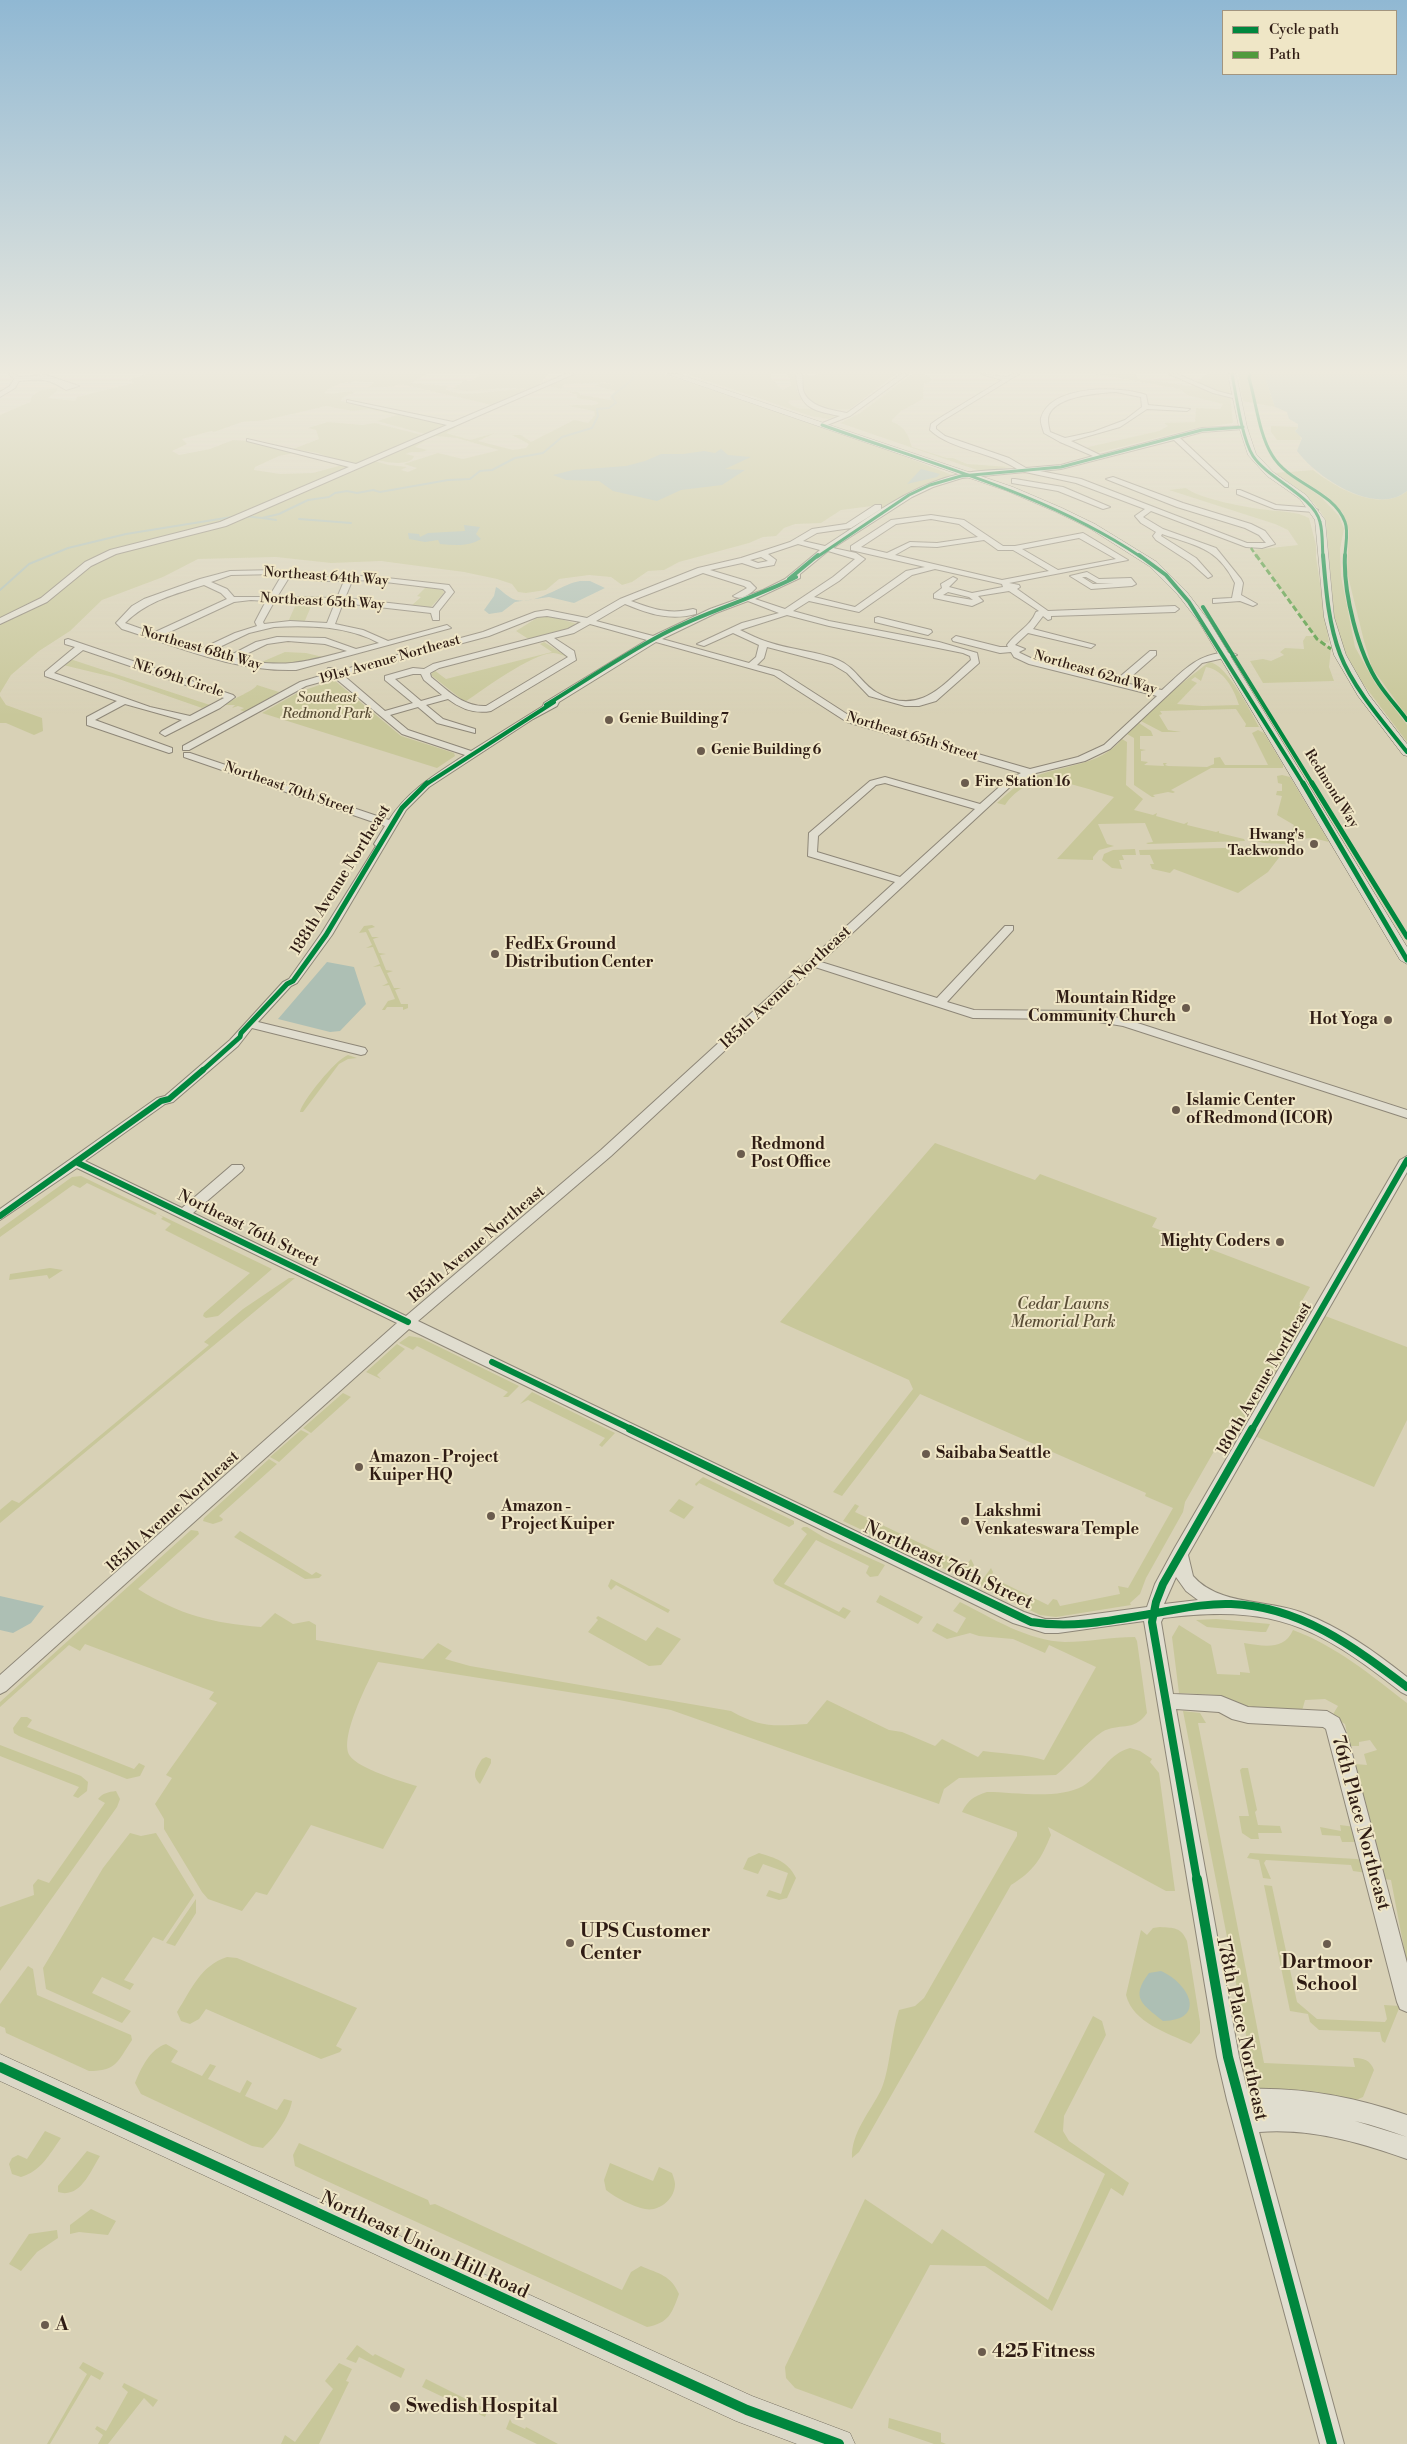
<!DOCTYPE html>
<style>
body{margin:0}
#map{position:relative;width:1407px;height:2444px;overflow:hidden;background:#d8d1b6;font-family:"Libre Bodoni",serif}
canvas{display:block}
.legend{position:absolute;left:1222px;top:10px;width:175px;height:65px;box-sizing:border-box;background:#efe6c6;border:1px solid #a2957f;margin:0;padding:6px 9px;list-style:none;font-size:15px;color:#2f1c14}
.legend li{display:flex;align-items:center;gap:10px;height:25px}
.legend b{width:25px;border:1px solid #a2957f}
</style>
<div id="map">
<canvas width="1407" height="2444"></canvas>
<ul class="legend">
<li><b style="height:6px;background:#00873e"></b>Cycle path</li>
<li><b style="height:6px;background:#509a3d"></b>Path</li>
</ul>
</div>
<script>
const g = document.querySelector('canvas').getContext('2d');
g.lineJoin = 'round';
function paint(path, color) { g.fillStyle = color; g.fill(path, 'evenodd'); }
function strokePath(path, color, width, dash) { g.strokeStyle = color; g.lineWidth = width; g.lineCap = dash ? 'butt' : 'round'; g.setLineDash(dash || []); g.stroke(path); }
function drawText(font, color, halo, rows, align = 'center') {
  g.font = font + ' "Libre Bodoni",serif'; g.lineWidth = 4; g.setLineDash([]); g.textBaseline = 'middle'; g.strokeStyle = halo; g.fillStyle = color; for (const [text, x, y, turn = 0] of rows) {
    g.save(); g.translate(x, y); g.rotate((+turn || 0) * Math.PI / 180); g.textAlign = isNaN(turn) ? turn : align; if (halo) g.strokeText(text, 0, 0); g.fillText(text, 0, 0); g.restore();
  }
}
paint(new Path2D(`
 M146 374H426L411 383 448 386 446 389C465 401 506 386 528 390L492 405 400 384C391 388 378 387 368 388L374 382C356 382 338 379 324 393 335 396 345 389 355 392L342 398 341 401 446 425 425 434 377 421 397 415 369 409 353 411 326 406 266 420 242 422 214 432 211 431 182 439 187 444 172 451 179 455 210 449 233 440 247 441 294 453 279 456 255 467 254 470 280 474 313 473 342 465 349 467 374 461 389 465 407 467 401 470 408 472 417 468 404 464 438 453 463 459 499 450 457 438 436 436 425 439 452 426 456 427 446 433 470 440 495 433 478 441 513 450 526 448 529 444 512 435H521L531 442 574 420 588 423 595 415 594 411 569 406C579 403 590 408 599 403 592 398 584 401 577 398V395L566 391 578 392 581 395 611 400 610 397 616 391 595 386 603 382 620 386C601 381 583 383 564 385L561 389 547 386 576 374H664L880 447 952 475 911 491 883 508 872 506 841 510 821 523 795 524 784 528 776 536 763 537 749 543 679 562 664 570 648 571 632 582 622 585 611 577 589 575 559 579 546 590 526 593 518 592 512 584 497 579 464 572 381 561 331 563 276 557 198 559 163 577 102 600 70 631 39 651 11 675 0 693V415L30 402 32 396 41 390 57 388V391L48 398 75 401 77 397 134 383 128 380Z
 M478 374H549L539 385 531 389 507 388 466 391 453 389 465 380 471 381 480 376Z
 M687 374H771V378L782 390 791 386 790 379 786 374H796L797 391 804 400H791L788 402C796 411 805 408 815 409 822 409 833 413 838 416L828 419 811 416Z
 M801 374 813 376 819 374H896L850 409C834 411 809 409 803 389 802 384 803 379 801 374Z
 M912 374H925L933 380 924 384 923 399 901 411 892 420V422C905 426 908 435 912 447L947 458H953L967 464 1009 467 985 471 977 470 840 423 860 413Z
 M1096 374H1135L1139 379 1191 386 1207 374H1228L1233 423 1192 429 1097 453 1084 448 1159 431 1168 426 1164 423 1195 422 1196 408 1220 409 1223 404 1187 395 1180 389Z
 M1238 374H1266V381L1275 407 1243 401Z
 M328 422 362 425 375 423 422 435 356 464 334 460 318 453 293 449 319 439 316 430 308 428Z
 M1271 426 1298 427 1295 431 1300 434 1301 440H1277L1271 432Z
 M421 440 425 441 415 447 427 450C419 454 413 450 406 454L414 456C412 466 387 463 378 460Z
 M1313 470C1336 488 1380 513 1407 491V716L1372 668 1364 641 1347 572 1349 531 1343 513 1328 497 1290 472Z
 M1285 472 1321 497 1339 516 1344 529 1340 549 1341 576 1355 647 1375 683 1407 725V742L1361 681 1342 647 1335 626 1326 521C1315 498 1294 487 1275 473Z
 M1186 488C1199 499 1249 508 1268 510 1282 512 1296 511 1309 518L1316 545V557L1329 643 1322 641 1331 649 1329 667 1334 681 1263 683 1250 661 1263 659 1271 661 1284 655 1280 652 1285 648 1304 649 1303 641 1306 636H1315L1253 550 1298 545 1288 530 1275 524 1169 490Z
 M426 587 443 590 444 593 430 608 411 606 421 597 417 596Z
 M296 604H312L304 623 288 622Z
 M540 616H550L577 624 569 629 530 640 516 631Z
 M544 642 568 657C564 656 558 653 553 653 531 654 484 689 465 702L431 675 434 670 446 679 552 652 540 644Z
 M285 652 306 653 323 657 292 664H257Z
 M70 659 210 705 202 708 113 677 63 665Z
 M1209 662C1226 663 1251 712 1259 727H1245L1246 724 1236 709 1160 711 1162 714 1159 715 1168 730 1181 732H1162L1141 721 1172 691ZM1206 667C1224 670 1234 689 1239 705L1202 706 1177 704 1197 683 1191 680 1195 677 1201 681Z
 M334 680 401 736 454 753 455 756 437 768 262 713 299 692Z
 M257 685 279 692 245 712 240 710 244 708 238 706 232 708 235 705H225C232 699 255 690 257 685Z
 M0 696 6 705 42 718 43 731 34 735 6 723H0Z
 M1139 723 1151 731 1153 736H1140V749L1146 750 1141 751V761L1148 762 1144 765 1164 766 1163 763H1167L1165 765 1168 766 1207 767 1214 764V758L1220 757 1225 765H1268L1252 733 1258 730 1264 733 1283 765V768H1211L1171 790 1175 792 1173 793 1168 792 1153 795 1155 797H1152L1134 785V738L1127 734Z
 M1122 739 1127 742 1126 785 1143 799 1134 810 1153 815 1157 813 1156 816 1184 824 1188 822 1187 825 1216 832 1219 831V833L1244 839 1245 841 1148 844 1146 843 1153 842 1145 823 1098 824 1107 844 1114 846 1099 850 1093 857V860L1057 859 1114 797C1076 786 1033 765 1005 805L997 803C1007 794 1018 783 1031 778 1063 764 1099 767 1122 739Z
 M1282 775 1290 777 1329 842 1313 838 1286 840 1290 845C1279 842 1256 847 1251 835L1263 836 1262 833 1268 832 1290 837 1294 825 1277 815 1282 796 1276 795 1277 791H1282V784L1278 783 1277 776Z
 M1267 847 1284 851 1268 872 1238 893 1174 869 1170 873 1152 869 1150 864H1154L1150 855H1140L1139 850Z
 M1135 849 1136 855H1122L1124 860H1119L1122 869 1112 868 1102 860 1104 854 1113 850Z
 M372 925 375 927 368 929 372 937H379L373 939 379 953 386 954 380 955 386 970 393 971 387 973 394 988H401L395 990 401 1004H408V1008L403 1010V1007H387L385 1010H382L388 1001 395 999 389 985 382 986 388 983 380 966 373 967 380 964 373 947 366 948 372 945 366 932 359 933 364 926Z
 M348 1055 357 1058 348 1059 339 1064 303 1112H300C302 1101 336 1059 348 1055Z
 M935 1143 1035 1180 1040 1174 1157 1218 1152 1227 1310 1287 1299 1306 1407 1347V1420L1374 1487 1229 1425 1185 1502 1183 1512 1146 1578 1140 1594 1130 1603 1131 1605 1056 1617 1040 1615 982 1587 980 1583 991 1568 993 1572 991 1577 1048 1605 1053 1599 1057 1600 1060 1606 1120 1594 1118 1586 1128 1588 1173 1508 1145 1496 1146 1493 920 1394 842 1496 833 1492 913 1389 909 1380 780 1322Z
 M81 1176 157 1213 155 1215 159 1217 87 1183 80 1188 73 1185 0 1237V1229L72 1177Z
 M158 1214 272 1269 218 1316 206 1318 203 1316 204 1313 250 1273 165 1230 171 1224 161 1219 163 1217Z
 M50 1268 63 1270 49 1279 47 1275 9 1280 10 1274Z
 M289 1278H295L0 1523V1510L12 1500 19 1503 209 1345 204 1342 243 1309Z
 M409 1336 421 1338 519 1386 508 1397H503L508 1392 417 1346 413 1350 399 1343Z
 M397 1344 405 1349 377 1375 381 1379 366 1372Z
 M532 1392 615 1433 602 1447 599 1445 605 1438 528 1400 520 1404Z
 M343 1393 351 1397 311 1433 303 1428Z
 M301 1430 309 1434 279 1462 270 1457Z
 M269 1459 277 1464 219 1516 223 1519 222 1521 213 1524 203 1521 204 1518Z
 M703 1477 794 1521V1524L789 1527 699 1483 696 1486 695 1484Z
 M679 1499 694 1507 684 1519 669 1511Z
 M855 1504 859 1506 855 1512 966 1565 971 1559 974 1565 967 1577 960 1576 843 1521Z
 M803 1527H807L825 1538 885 1565 878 1576 870 1577 866 1573 869 1566 816 1540 784 1584 839 1612 843 1607 851 1611 845 1619 775 1584 773 1580 807 1534 801 1529Z
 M191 1530 198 1531 199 1534 138 1589C180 1615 212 1623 261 1627L275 1613 293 1624 309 1621 316 1625V1640L423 1659 438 1643 452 1651 445 1659 470 1666 731 1711C761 1728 774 1726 807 1724L827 1700 889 1730 902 1732 935 1746 942 1739 978 1757 983 1751C1004 1754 1024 1754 1044 1760L1096 1667 1049 1645 1045 1653 1013 1639 979 1636 970 1633 947 1639 932 1631 937 1623 957 1633 966 1618 953 1611 960 1602C992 1618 1028 1641 1065 1642 1088 1642 1111 1637 1135 1637L1137 1641 1147 1713C1133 1733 1119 1722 1102 1732 1085 1743 1072 1763 1056 1775L959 1778 944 1789 939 1804 671 1710 619 1700 378 1662C369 1680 338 1739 350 1756 358 1768 402 1782 417 1786L383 1849 311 1825 267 1895 256 1892 242 1911 208 1899 202 1892 164 1829V1819L155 1804 172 1778 166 1775 217 1703 209 1699 214 1692 85 1644 80 1651 69 1645 0 1707V1702Z
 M240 1531 312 1575 316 1572 322 1575 319 1578 305 1579 234 1537Z
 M611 1579 613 1580 670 1610 668 1613 616 1585 611 1590 608 1586Z
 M880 1595 923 1617 918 1624 876 1602Z
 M598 1616 646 1641 657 1627 681 1639 661 1665 649 1666 588 1632 598 1620 596 1618Z
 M1216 1619 1270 1624 1266 1632H1261L1207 1627 1196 1620Z
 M1179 1625 1211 1645 1217 1674 1240 1675V1672L1250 1673 1244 1643C1263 1646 1284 1651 1293 1630 1336 1646 1371 1675 1407 1703V1964L1391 1880 1385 1879 1355 1764 1367 1765 1364 1754 1377 1750 1370 1740 1359 1742V1746H1350L1345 1724 1332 1716 1338 1706 1325 1699 1305 1700 1302 1711 1245 1710 1243 1705 1236 1704 1218 1695 1179 1693 1172 1637Z
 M1183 1711 1200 1713 1206 1723H1198L1264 2063 1355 2067 1353 2058C1364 2058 1370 2060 1374 2070L1363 2097 1356 2100 1314 2093 1257 2091Z
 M21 1717H27L32 1720 27 1727 134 1769 139 1763 145 1766 140 1776 127 1779 19 1736 14 1733 13 1728Z
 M0 1745 81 1776 88 1782 87 1791 78 1798 73 1796 79 1787 0 1756Z
 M1130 1748 1140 1751 1152 1759 1150 1762 1159 1773 1175 1891H1166L1048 1827 1051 1835C1041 1859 1034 1871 1011 1885L859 2152 852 2158C851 2133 870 2112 881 2090 890 2070 891 2034 899 2010L915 2006 924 1998 1017 1836V1832L962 1812C968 1800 974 1796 987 1792 1015 1792 1058 1800 1083 1786 1100 1776 1109 1753 1130 1748Z
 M486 1757 491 1759V1763L480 1784C471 1775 476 1769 482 1759Z
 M1242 1768H1248L1257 1810 1255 1812 1258 1825 1280 1826 1282 1833H1258L1259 1839H1251L1242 1833 1239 1816H1249L1240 1770Z
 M116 1791 120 1799 117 1807 0 1971V1907L34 1895 33 1885 38 1879 49 1883 105 1803 98 1799C103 1793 108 1792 116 1791Z
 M1340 1825 1355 1827 1357 1842H1342L1340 1836 1322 1835 1320 1827 1341 1831Z
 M130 1833 141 1836 156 1833 194 1895 163 1941 153 1937 124 1980 134 1984 130 1990 102 1977 92 1993 131 2011 122 2023 46 1989 43 1968 103 1868Z
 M759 1853C775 1858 788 1861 796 1878L787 1898 779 1900 766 1896 769 1890 781 1894 788 1873 763 1864 758 1874 743 1869 748 1858Z
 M1250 1853 1357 1859 1363 1861 1367 1873 1353 1871 1351 1865 1266 1860 1264 1863 1271 1879 1263 1878 1259 1860 1247 1858Z
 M1264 1885 1272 1886 1297 2002 1317 2019 1385 2022 1387 2019 1384 2005 1400 2006 1385 2043 1382 2041 1380 2032 1319 2030 1310 2022 1308 2014 1290 2011Z
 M196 1899V1913L175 1946 166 1943Z
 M1160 1927C1174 1928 1181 1927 1187 1941L1200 2022V2033L1191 2044C1168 2033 1133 2023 1126 1995L1141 1930 1147 1935 1153 1928Z
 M227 1957 237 1958 357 2008 336 2046 342 2049 340 2052 321 2059 206 2009 199 2019 190 2024 181 2021 177 2012C191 1990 201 1965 227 1957Z
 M28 1966 33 1969 37 1995 131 2035 132 2040C117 2062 117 2071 89 2071L6 2033 5 2028 0 2026V2004Z
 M1093 2016 1102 2021 1106 2035 1064 2116 1063 2131 1069 2141 1129 2183 1123 2196 1111 2188 1052 2311 985 2266 930 2265 852 2409 795 2388 786 2378 785 2367 865 2199 932 2244 942 2229 1048 2300 1105 2174 1034 2132Z
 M166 2044 178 2051 171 2062 202 2076 210 2064 216 2066 208 2079 240 2093 247 2080 252 2083 245 2096 277 2110 284 2099 292 2101C289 2118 275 2137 263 2148L252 2146 141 2094 135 2083C141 2068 150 2049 166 2044Z
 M45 2131 61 2138C49 2155 41 2171 21 2177L12 2174 9 2164 12 2158 18 2155 27 2159Z
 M299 2143 428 2200 430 2205 435 2204 622 2290 631 2272 641 2266C659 2274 671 2275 679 2294 672 2313 669 2323 647 2327L318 2177 295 2166 293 2155Z
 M87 2151 100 2156C90 2172 80 2199 58 2192V2186Z
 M610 2163 653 2181 659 2167 672 2173C673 2176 675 2181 675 2184 675 2199 659 2212 645 2209 632 2206 616 2198 606 2190L604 2180Z
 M91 2209 116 2221 108 2235 79 2232 70 2234V2225Z
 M57 2230 58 2238 37 2252 21 2271 9 2264 29 2234Z
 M357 2345 373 2356 375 2354 405 2369 401 2378 359 2357 356 2363 346 2359Z
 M83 2362 104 2373 100 2380 91 2375 50 2444H47L87 2374 79 2368Z
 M339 2363 352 2369 346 2381 349 2382 319 2444H281L285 2435 295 2442 333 2389 325 2381Z
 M426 2379 488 2410 485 2417 422 2387Z
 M124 2383 158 2400 153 2407 144 2398 108 2444H98L103 2435 95 2429 97 2426 106 2431 128 2392 122 2387Z
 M889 2418 941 2433V2442L946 2444H934L888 2428Z
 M510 2419 512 2423 525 2429 526 2427 558 2444H537L506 2429Z`), '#c8c79a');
paint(new Path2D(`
 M1266 374H1407V491C1376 517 1316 477 1297 451L1302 438 1295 431 1298 428V424L1289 419 1287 412 1275 407 1266 381Z
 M721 449 728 455 751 457 725 469 745 470 722 485 681 490 657 501 613 491 599 481 566 480 553 475 573 470 626 466 645 461 661 454H683L704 451 715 453Z
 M921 469 940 474 937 477 907 484Z
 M464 525 480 527 476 534 481 539C468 547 454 545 440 544L438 540 425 542 409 539 408 533 419 534 420 537 428 533 465 531Z
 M580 581H590L605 588 574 603 549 597 515 602 502 612 489 614 484 610 494 596 496 587C502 590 508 598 516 600 537 605 561 584 580 581Z
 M327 962 354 967 366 1004 340 1031 330 1032 278 1019Z
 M0 1596 44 1606 31 1623 13 1633 0 1630Z
 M1161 1971C1190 1984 1207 2020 1163 2021 1142 2004 1130 1998 1149 1973Z`), '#adbfb4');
strokePath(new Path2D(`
 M244 516 262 518 279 514 308 500 329 497 335 493 347 491 357 493 373 490 380 492 448 480 470 479 480 471 492 470 515 458 543 453 562 437 592 428 598 416 597 409 609 408 616 403 612 396 633 379 634 374
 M262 518 276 520
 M299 519 351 523
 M0 590 29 564 68 548 126 534 238 516`), '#adbfb4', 2);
const minor = new Path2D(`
 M9 374H15L19 377 46 375 79 386 66 390C47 378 43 379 19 381L15 388 0 397V392L10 386 14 379Z
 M566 374H574L226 526 116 554 91 566 47 602 0 624V618L41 598 85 562 110 550 220 522 349 467 247 441V439L356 464 447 425 347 402V400L453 422Z
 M796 374H802C803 379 802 385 803 390 808 407 832 410 847 413L901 374H908L850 416 822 427 820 424 840 416C809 410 799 407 796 374Z
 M981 374 1007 377 1012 374H1019L942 421 936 426V429L945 436 1009 458 1026 468 1061 465 1093 456 1060 442 1044 433C1043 429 1040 422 1041 418 1051 384 1121 386 1146 395L1148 405 1190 409 1187 411 1147 409 1120 427 1071 441 1100 455 1202 428 1245 426 1243 429 1202 432 1180 438 1228 483V487H1225L1174 440 1061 469 1040 471 1081 479 1247 543H1266L1259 535 1245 528 1177 507 1106 479 1113 477 1183 503 1251 524 1265 531 1275 544 1262 548 1246 547 1151 511 1143 517 1163 529 1216 548 1241 579 1243 583 1241 595 1257 604 1253 606 1240 601 1213 603V599L1232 598 1235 583C1217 547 1196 546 1162 534L1161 536 1196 558 1212 576 1208 578 1190 562 1156 540 1153 536 1156 532 1141 523 1135 516 1145 509 1076 483 1025 472 962 478 933 487 912 497 833 548 856 553 865 559 839 581 814 597 855 607 906 571 925 567 851 550V546L891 520 931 515 964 520 1003 546H1015L1083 533 1128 560 1009 583 1019 585 1020 587 1017 589 1048 611 1175 606 1179 609 1175 612 1051 616V619L1048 620 1043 616 1033 629 1095 645 1091 648 1028 633 1015 645 1025 649 1019 652 1020 653 1035 660 1116 680 1150 651H1156V655L1124 683 1162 690C1181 673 1196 655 1222 653 1228 653 1233 652 1237 655L1202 663 1110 749 1085 761 1036 773 1012 785 821 962 937 998 1005 926H1013V930L947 1002 974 1010 1081 1011 1125 1019 1407 1110V1118L1123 1026 1081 1019 973 1018 815 967 611 1156 418 1321 1024 1612 1045 1619H1058L1147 1607 1155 1584 1174 1549 1400 1160 1407 1156V1172L1188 1555 1193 1576C1219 1606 1267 1599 1303 1613 1342 1628 1374 1651 1407 1677V1695L1401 1692C1316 1625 1273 1604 1163 1618L1161 1622 1173 1694 1221 1696 1248 1707 1327 1711 1339 1718 1348 1738 1407 1963V2012L1400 2009 1397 2002 1326 1729 1323 1727 1248 1723 1232 1719 1219 1712 1176 1709 1239 2057 1247 2089C1303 2087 1355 2097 1407 2115V2137C1390 2131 1373 2125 1355 2121L1407 2137V2159C1358 2142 1311 2128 1259 2132L1344 2444H1320L1227 2100 1217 2057 1144 1621 1058 1633H1045L1013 1623 409 1329 6 1691 0 1694V1675L397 1323 77 1168 0 1220V1209L157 1098 165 1096 230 1040 283 982 289 979 321 934 376 846 374 844 385 826 184 757V753H190L389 820C408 790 436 774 465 755L402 734 335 678 306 686 189 750H183V746L300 682 330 673 327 670 328 668H334L338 671 483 632 535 612 547 610 587 618 620 599 698 568 741 558 790 542 812 529 846 524 875 505H881V509L851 528 817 533 803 541 825 546C868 519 909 485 960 474 978 470 998 470 1017 469 992 452 951 450 930 430L931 424 938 419 1002 380ZM1116 392 1141 397 1142 407 1125 420 1093 432 1065 438 1050 432C1049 428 1048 424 1048 420 1049 396 1099 393 1116 392ZM931 519 959 524 978 537 937 543 910 542 887 553 861 547 896 524ZM1079 538 1116 559 1058 570 1022 549ZM984 540 998 550H1013L1049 571 1002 580 895 555 911 546 937 547ZM798 544 820 550 785 579 763 590 710 609 653 636 596 621 625 604C649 614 670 621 696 614V610L693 609C670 615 652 609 631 601L703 573 744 586 747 588 733 596C740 601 751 594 756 588L750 582 710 570 742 563 757 568 774 565 776 560 768 554ZM828 551 855 559 833 577 785 609 755 599 800 578V574ZM761 557 768 561 758 563 750 560ZM935 569 1002 584 1003 587 972 593 949 587 957 579 953 577 941 584 942 588 934 594V598L972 606 983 601 978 596 1009 591 1039 611 1036 612C1030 627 1016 632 1007 645L1008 647H1000L956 636 952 639 953 641 1000 653 1011 652 1014 657 1029 664 1157 696 1104 745 1078 757 1030 769 853 718 780 671 757 665 764 658 767 647 832 664 847 673 869 696 905 706H919L936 701 979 663 977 653 939 642 829 621 793 611 809 601 859 612 912 575ZM948 592 969 597 973 600 943 595ZM748 601 779 613 742 623 697 644 704 646 733 633 759 645 756 657 749 663 662 639 716 613ZM787 615 829 626 963 653 970 656 971 660C942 686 919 717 876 692 862 684 855 667 838 660 817 651 791 650 768 642 758 639 749 634 740 630ZM547 616 581 622 568 629 433 664 424 669 413 668 385 676V680L413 703 385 711 343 675 489 636 537 617ZM590 624 647 640 544 703 543 706 471 751 408 730 390 715 418 707 437 723 475 733V729L443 719 426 705 448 699C461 709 475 714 491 711L576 660 574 651 554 638 574 633ZM546 640 568 657 486 706C463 707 447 690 431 677L430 673 439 668ZM656 642 774 675 847 722 1021 773 1006 781 980 804 885 777 870 781 809 833 808 856 895 882 601 1150 406 1316 193 1213 242 1171 244 1168 242 1165H232L182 1208 85 1161 165 1104 173 1102 238 1046 252 1028 361 1055 365 1054 367 1051 365 1048 258 1022 291 986 297 983 332 935 406 810 429 787 533 719 557 706 559 702ZM413 674H421L424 680 442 695 421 701 395 679ZM885 783 975 809 900 877 817 852 818 836 876 785ZM1176 1577 1186 1591 1198 1600 1164 1604Z
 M1169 374H1177L1217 391 1240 397 1237 399 1213 393Z
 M1015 479 1063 487 1110 507 1103 509 1058 491 1012 483V479Z
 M1240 490 1276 505 1314 508 1318 510 1314 512 1275 509 1237 494V490Z
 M278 570 319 577 369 576 449 585 454 592 439 611V620H433L431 613 343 603 335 624 363 630 388 641 447 625 451 628 296 670C235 672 179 647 122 629L116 623 132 606 144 599 200 579 230 571ZM231 575 278 574 282 575 269 597H234L227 589 211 582ZM290 576 319 581H344L337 598 277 597ZM369 580 443 589 446 592 433 608 345 598 352 581ZM204 585 221 593 227 599 153 633 125 623C147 601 175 594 204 585ZM251 600 266 601 255 622 257 626 235 633 201 649 161 636 234 602ZM274 602 335 603 327 623 290 621 264 624 263 622ZM274 627C309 625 348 626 379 643L356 649 325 638 277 637 256 642 227 657 209 652 249 633ZM288 641 325 644 347 651C302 663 283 668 236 659L267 644Z
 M1087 572 1099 579 1131 578 1136 584 1132 586 1091 589 1070 576ZM1082 577H1086L1097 583H1114L1093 584Z
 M878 617 931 630 932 632 928 635 875 622V618Z
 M68 639 233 695 235 697 220 708 165 736 160 733 162 731 182 720 125 704 95 720 172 748V752L169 753 87 725V717L117 701 45 676V672L75 647 65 644V640ZM83 650 224 698 190 716 150 707 54 673Z`);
const major = new Path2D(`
 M667 374H679L1013 487 1062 508 1095 524 1157 562 1186 591 1209 621 1407 947V964L1400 960 1199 622 1178 595 1149 566 1089 528 1056 512 1007 491Z
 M1228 374H1236L1247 427 1256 454 1273 472 1306 495 1325 520 1334 617 1346 655 1369 695 1407 744V756L1403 755 1358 696 1334 655 1324 617 1315 520 1300 499 1267 476 1248 455 1239 427Z
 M0 2054 752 2396 850 2433 855 2444H797L736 2421 0 2081Z`);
strokePath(minor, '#8e8778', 2);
strokePath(major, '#767062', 1);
paint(minor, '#e0ddcf');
paint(major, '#dbd7c7');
strokePath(new Path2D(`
 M1251 548 1257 557`), '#509a3d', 2.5, [5, 2.5]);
strokePath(new Path2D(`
 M1256 555 1317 639 1331 649`), '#509a3d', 3, [6, 3]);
strokePath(new Path2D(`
 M1232 374C1236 395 1242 439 1253 456 1268 479 1314 496 1320 522 1323 533 1322 545 1323 557
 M1250 374 1249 378C1256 402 1259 434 1272 455 1289 484 1333 490 1345 522 1349 532 1345 546 1345 557
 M822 425C930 464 1044 492 1141 557
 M817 557 909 495 930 485 961 476 1061 467 1202 430 1243 427`), '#00873e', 3);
strokePath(new Path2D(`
 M1139 555 1166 575 1189 602 1304 785
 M1323 555C1326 589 1328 622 1340 654 1353 688 1384 723 1407 752
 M1345 555C1343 592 1358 653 1379 684 1387 696 1398 708 1407 720
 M789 579 818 555
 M1203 607 1313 785
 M546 705C585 681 623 655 663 634 706 611 753 599 796 577
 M425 785 554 702`), '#00873e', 4);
strokePath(new Path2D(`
 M1303 783 1407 960
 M1312 783 1407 937
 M202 1071 240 1037 241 1033 287 984 293 981 326 935 402 808 427 783`), '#00873e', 5);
strokePath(new Path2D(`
 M76 1162 408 1322
 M0 1216 161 1101 169 1099 203 1070
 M492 1362 633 1430
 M1252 1430 1407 1160`), '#00873e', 6);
strokePath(new Path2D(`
 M630 1429 1031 1622C1073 1629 1114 1620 1156 1613 1180 1609 1206 1603 1231 1604 1300 1606 1354 1647 1407 1687
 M1197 1880 1152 1622 1156 1602 1163 1584 1252 1429`), '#00873e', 8);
strokePath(new Path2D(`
 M1197 1879 1228 2057 1332 2444
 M0 2067 747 2410 839 2444`), '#00873e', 10);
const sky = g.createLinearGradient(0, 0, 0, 716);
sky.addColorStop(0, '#90b8d3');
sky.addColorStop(0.52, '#edeade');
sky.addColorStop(1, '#edeade00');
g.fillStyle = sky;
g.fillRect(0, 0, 1407, 716);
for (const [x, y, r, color] of [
 [609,720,5,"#6a5b4d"],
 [701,751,5,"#6a5b4d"],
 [965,783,5,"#6a5b4d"],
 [1314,844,5,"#6a5b4d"],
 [495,954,5,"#6a5b4d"],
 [1186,1008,5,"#6a5b4d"],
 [1388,1020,5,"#6a5b4d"],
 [1176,1110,5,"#6a5b4d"],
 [741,1154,5,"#6a5b4d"],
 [1280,1242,5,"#6a5b4d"],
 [926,1454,5,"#6a5b4d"],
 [359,1467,5,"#6a5b4d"],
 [491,1516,5,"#6a5b4d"],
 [965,1521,5,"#6a5b4d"],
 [570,1943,5,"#6a5b4d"],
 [1327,1944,5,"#6a5b4d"],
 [45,2325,5,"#6a5b4d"],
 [982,2352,5,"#6a5b4d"],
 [395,2407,6,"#6a5b4d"]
]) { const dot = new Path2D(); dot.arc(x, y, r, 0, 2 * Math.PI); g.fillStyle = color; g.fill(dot); strokePath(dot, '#efe6c6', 2); }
drawText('14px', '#2f1c14', '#efe6c6', [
 ["Northeast 64th Way",326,577,4],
 ["Northeast 65th Way",322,602,3],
 ["Northeast 68th Way",201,649,16],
 ["191st Avenue Northeast",390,660,-16],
 ["Northeast 62nd Way",1095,673,16],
 ["NE 69th Circle",178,679,18],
 ["Northeast 65th Street",912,737,17],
 ["Northeast 70th Street",289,789,19],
 ["Redmond Way",1331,789,58]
]);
drawText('italic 14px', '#594d36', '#efe6c6', [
 ["Southeast",327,699],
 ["Redmond Park",327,715]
]);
drawText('bold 14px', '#2f1c14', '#efe6c6', [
 ["Genie Building 7",619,720],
 ["Genie Building 6",711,751],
 ["Fire Station 16",975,783],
 ["Hwang's",1304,836,"right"],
 ["Taekwondo",1304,852,"right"]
], 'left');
drawText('16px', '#2f1c14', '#efe6c6', [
 ["188th Avenue Northeast",341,880,-58],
 ["185th Avenue Northeast",786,988,-43],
 ["Northeast 76th Street",248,1229,26],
 ["185th Avenue Northeast",477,1245,-40],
 ["180th Avenue Northeast",1265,1379,-60],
 ["185th Avenue Northeast",173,1512,-42]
]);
drawText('bold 16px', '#2f1c14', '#efe6c6', [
 ["FedEx Ground",505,945],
 ["Distribution Center",505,963],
 ["Mountain Ridge",1176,999,"right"],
 ["Community Church",1176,1017,"right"],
 ["Hot Yoga",1378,1020,"right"],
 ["Islamic Center",1186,1101],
 ["of Redmond (ICOR)",1186,1119],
 ["Redmond",751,1145],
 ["Post Office",751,1163],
 ["Mighty Coders",1270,1242,"right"],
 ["Saibaba Seattle",936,1454],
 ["Amazon - Project",369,1458],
 ["Kuiper HQ",369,1476],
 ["Amazon -",501,1507],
 ["Project Kuiper",501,1525],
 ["Lakshmi",975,1512],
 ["Venkateswara Temple",975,1530]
], 'left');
drawText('italic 16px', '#594d36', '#efe6c6', [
 ["Cedar Lawns",1063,1305],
 ["Memorial Park",1063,1323]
]);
drawText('19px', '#2f1c14', '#efe6c6', [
 ["Northeast 76th Street",948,1566,25],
 ["76th Place Northeast",1360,1823,75],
 ["178th Place Northeast",1241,2029,78],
 ["Northeast Union Hill Road",424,2246,25]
]);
drawText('bold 19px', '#2f1c14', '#efe6c6', [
 ["UPS Customer",580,1932],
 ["Center",580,1954],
 ["Dartmoor",1327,1963,"center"],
 ["School",1327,1985,"center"],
 ["A",55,2325],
 ["425 Fitness",992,2352],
 ["Swedish Hospital",406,2407]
], 'left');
</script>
